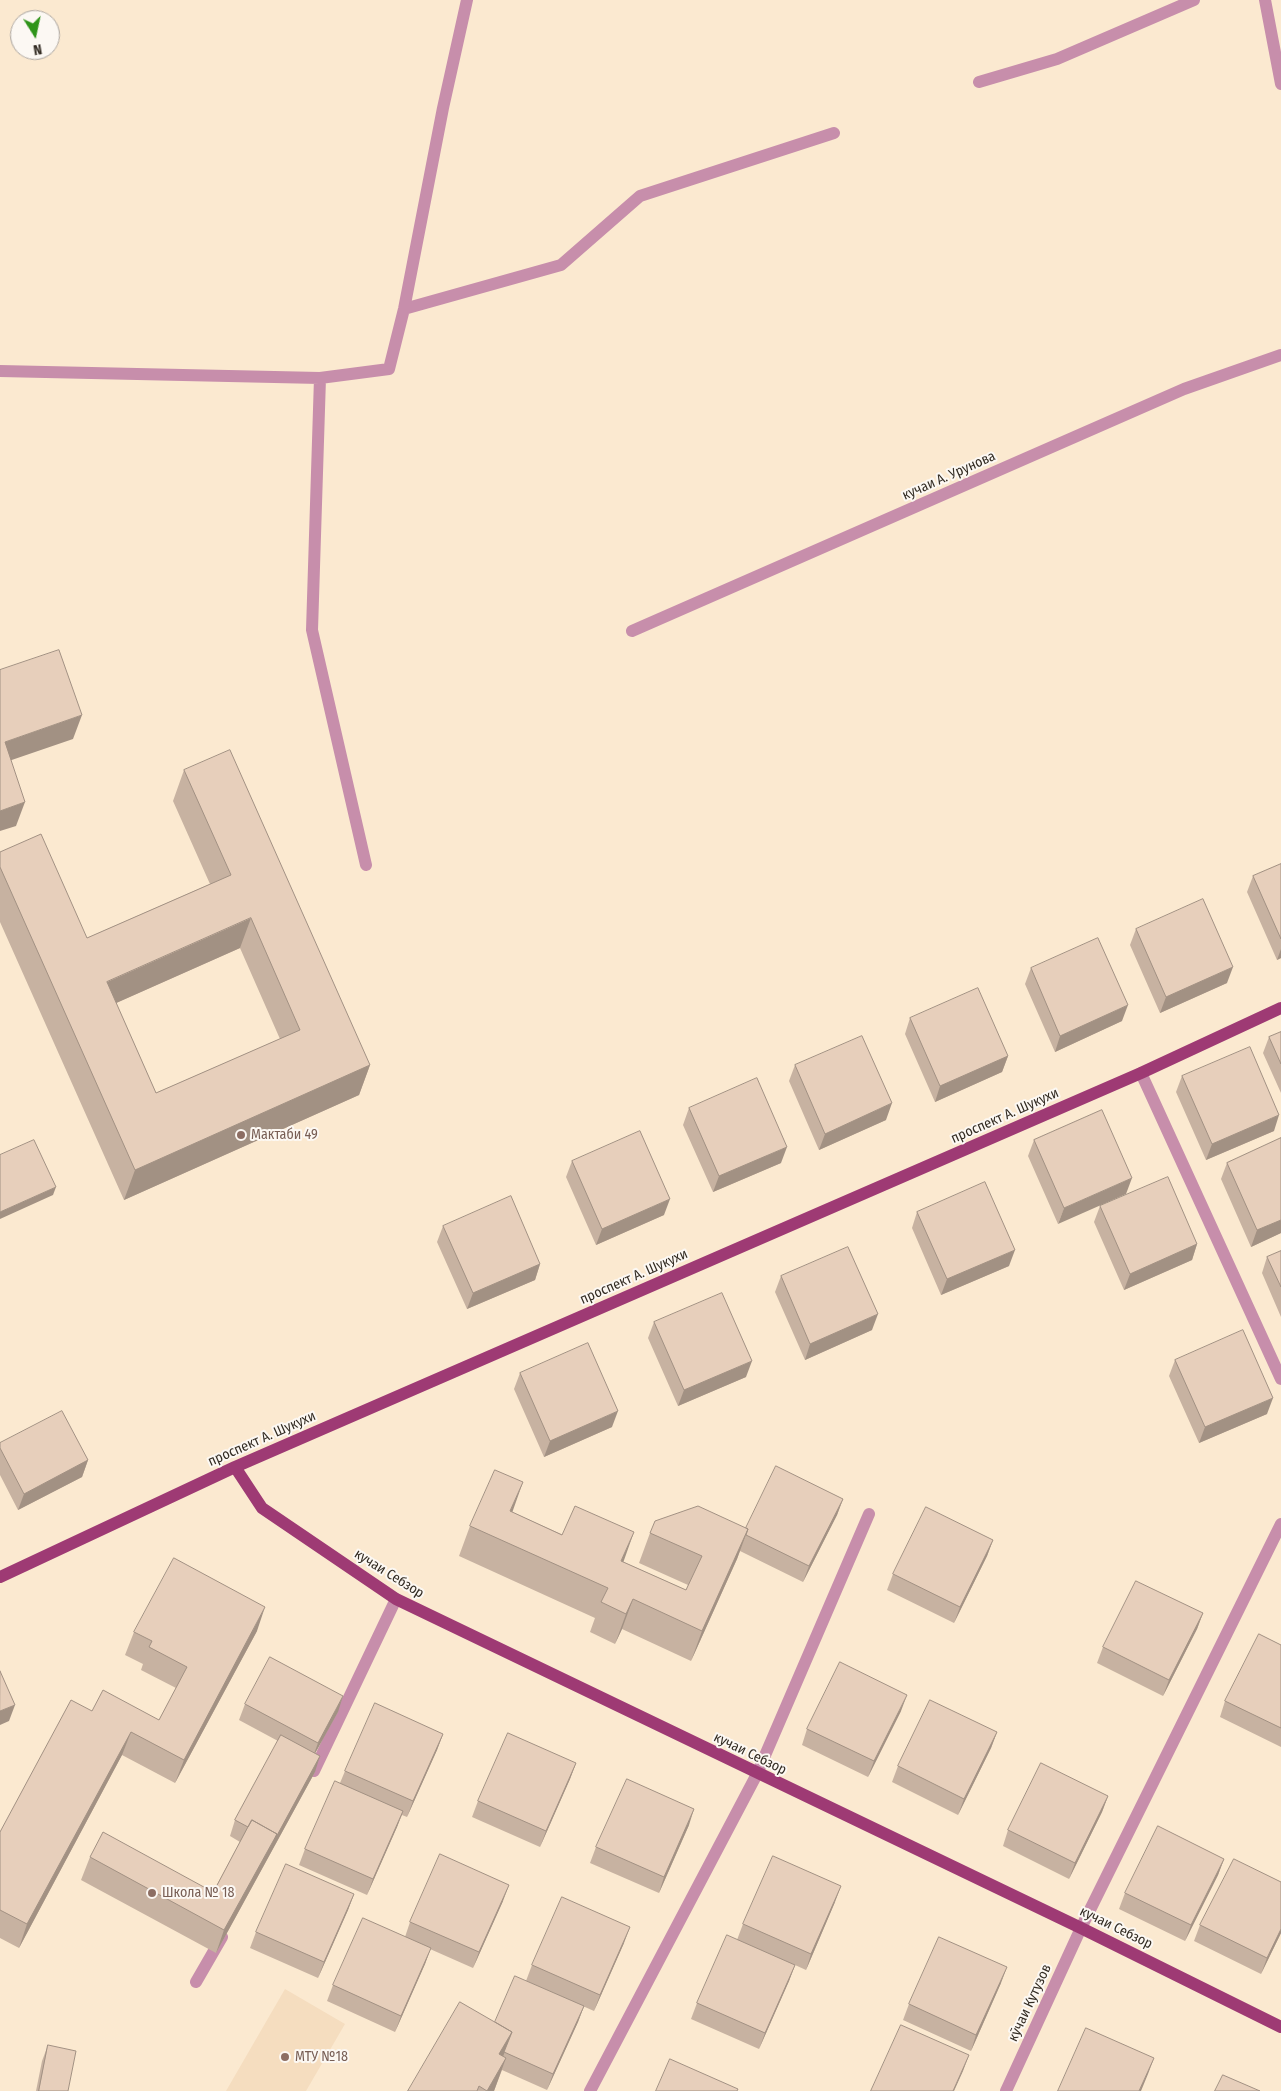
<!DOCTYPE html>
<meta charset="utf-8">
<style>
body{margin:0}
#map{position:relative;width:1281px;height:2091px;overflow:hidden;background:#fbe9d0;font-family:"Fira Sans Condensed",sans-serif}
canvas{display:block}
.north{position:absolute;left:10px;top:10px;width:50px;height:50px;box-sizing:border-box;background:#fcf8f3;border:1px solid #aca6a0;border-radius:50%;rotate:170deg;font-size:14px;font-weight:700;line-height:20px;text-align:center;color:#332c23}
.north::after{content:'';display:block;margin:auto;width:18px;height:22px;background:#2f9419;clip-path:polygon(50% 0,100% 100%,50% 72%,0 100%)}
</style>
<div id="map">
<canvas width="1281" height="2091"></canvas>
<div class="north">N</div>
</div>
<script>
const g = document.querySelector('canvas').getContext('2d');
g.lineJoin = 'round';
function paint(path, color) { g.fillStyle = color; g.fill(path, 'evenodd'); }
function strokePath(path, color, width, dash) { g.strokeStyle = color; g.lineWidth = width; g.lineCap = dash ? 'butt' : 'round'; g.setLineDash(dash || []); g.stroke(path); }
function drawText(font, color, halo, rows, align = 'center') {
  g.font = font + ' "Fira Sans Condensed",sans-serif'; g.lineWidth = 4; g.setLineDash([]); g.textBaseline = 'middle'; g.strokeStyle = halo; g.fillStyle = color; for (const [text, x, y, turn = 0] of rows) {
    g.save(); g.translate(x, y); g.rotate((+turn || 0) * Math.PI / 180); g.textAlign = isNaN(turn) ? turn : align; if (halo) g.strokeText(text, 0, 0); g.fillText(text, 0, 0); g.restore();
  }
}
paint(new Path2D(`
 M285 1989 345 2024 306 2091H226Z`), '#f5ddbf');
strokePath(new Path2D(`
 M1265 0 1281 84
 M979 82 1057 59 1194 0
 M404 309 561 265 640 196 834 133
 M0 371 320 378 389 369 404 309 443 108 467 0
 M320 378 312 630 366 865
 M632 631 1184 389 1281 355
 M1141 1073 1281 1379
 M314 1771 396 1599
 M196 1982 222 1937
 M590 2091 757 1774 869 1514
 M1006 2091 1081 1928 1281 1524`), '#c78eab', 12);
strokePath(new Path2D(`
 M235 1467 262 1508 396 1599 1081 1928 1281 2027
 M0 1577 235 1467 1141 1073 1281 1008`), '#9e3a74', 12);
paint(new Path2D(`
 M184 770 370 1065 359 1095 124 1200 0 922V852L87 938 210 884 173 801ZM240 948 280 1039 156 1093 116 1003Z
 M1281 864V958L1277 960 1247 892 1253 876Z
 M1136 929 1227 983 1160 1013 1130 945Z
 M1031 968 1122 1021 1055 1052 1025 984Z
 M910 1018 1008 1056 1002 1072 935 1102 905 1034Z
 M1281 1032V1093L1263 1053 1269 1037Z
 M795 1065 886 1120 819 1150 789 1081Z
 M1182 1076 1274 1131 1206 1160 1176 1092Z
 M689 1108 781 1163 713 1192 683 1125Z
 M1102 1110 1058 1224 1028 1156 1034 1140Z
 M1281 1138V1233L1251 1247 1221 1179 1227 1163Z
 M572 1161 664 1215 596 1245 566 1177Z
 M1100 1206 1197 1244 1192 1260 1124 1290 1094 1222Z
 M917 1212 1009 1266 941 1295 912 1228Z
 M443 1226 540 1264 535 1280 467 1309 437 1242Z
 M1281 1251V1317L1262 1273 1267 1257Z
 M781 1276 872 1330 805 1360 775 1292Z
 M654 1322 746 1377 678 1406 648 1338Z
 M1175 1360 1267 1414 1199 1443 1169 1376Z
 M520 1373 612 1427 544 1457 514 1389Z
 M0 1443 88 1460 82 1477 18 1510 0 1475Z
 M843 1499 837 1515 803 1582 740 1551 737 1559 691 1661 622 1629 615 1644 590 1632 595 1618 459 1556 470 1526 512 1512 686 1590 688 1585 639 1563 650 1533 746 1528Z
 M993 1540 987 1556 954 1623 887 1590 893 1574Z
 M1203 1613 1197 1629 1163 1696 1097 1663 1103 1647Z
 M257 1631 175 1783 122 1755 19 1948 0 1938V1832L92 1711 159 1720 176 1688 141 1670 143 1664 125 1655 134 1632Z
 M1281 1645V1747L1220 1717 1225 1701Z
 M245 1704 338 1712 315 1753V1772L216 1953 81 1880 90 1857 213 1892 240 1842 230 1836 235 1820 278 1741 239 1720Z
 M901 1711 868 1777 802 1745 807 1729Z
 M997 1732 991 1748 958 1815 892 1782 898 1766Z
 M443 1734 437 1750 407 1817 402 1815 397 1827 367 1895 299 1865 305 1849 340 1783 345 1771Z
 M576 1763 570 1779 540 1847 472 1817 478 1801Z
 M1108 1796 1102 1812 1069 1879 1003 1846 1008 1830Z
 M689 1825 659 1893 590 1863 596 1847Z
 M1224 1859 1218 1875 1185 1941 1119 1909 1125 1893Z
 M1281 1882V1933L1261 1974 1194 1941 1200 1925Z
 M354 1894 348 1910 318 1978 250 1948 256 1932Z
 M503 1901 473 1968 430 1949 425 1964 395 2032 327 2001 333 1985 405 1937 410 1922Z
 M835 1902 806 1970 795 1965 789 1981 759 2049 691 2019 697 2003 737 1940 743 1924Z
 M624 1943 594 2011 526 1981 532 1965Z
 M1001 1983 971 2051 903 2020 909 2004Z
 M584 2006 578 2022 547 2090 502 2070 494 2091H408L495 2022Z
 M48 2045 68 2091H36L42 2061Z`), '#c7b2a1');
paint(new Path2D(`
 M82 715 73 739 0 764 5 742Z
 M25 802 16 826 0 831V811Z
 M251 918 240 948 96 1012 107 982Z
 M1281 949V958L1277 960Z
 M1233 967 1227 983 1160 1013 1166 997Z
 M1128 1005 1122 1021 1055 1052 1060 1036Z
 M1008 1056 1002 1072 935 1102 940 1086Z
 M370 1065 359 1095 124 1200 135 1170Z
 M892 1103 886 1120 819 1150 825 1134Z
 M1279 1115 1274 1131 1206 1160 1212 1144Z
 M787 1147 781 1163 713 1192 719 1176Z
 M1132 1178 1126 1194 1058 1224 1064 1208Z
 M56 1187 53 1195 0 1219V1212Z
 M670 1199 664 1215 596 1245 602 1229Z
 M1281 1220V1233L1251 1247 1257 1230Z
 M1197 1244 1192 1260 1124 1290 1130 1274Z
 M1015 1250 1009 1266 941 1295 947 1279Z
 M540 1264 535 1280 467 1309 473 1293Z
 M878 1314 872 1330 805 1360 810 1344Z
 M752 1361 746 1377 678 1406 684 1390Z
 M1273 1398 1267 1414 1199 1443 1205 1427Z
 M618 1411 612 1427 544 1457 550 1441Z
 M88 1460 82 1477 18 1510 24 1494Z
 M523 1482 512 1513 499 1541 510 1511Z
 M843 1499 837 1515 803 1582 809 1566Z
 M748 1529 737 1559 691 1661 702 1631Z
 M634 1532 623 1563 621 1561Z
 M993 1540 987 1556 954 1623 960 1607Z
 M633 1599 622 1629 615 1644 626 1614Z
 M265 1607 257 1631 175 1783 184 1760Z
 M1203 1613 1197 1629 1163 1696 1169 1680Z
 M907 1695 901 1711 868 1777 874 1761Z
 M343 1696 338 1712 312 1759 318 1743Z
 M15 1705 9 1721 0 1725V1711Z
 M131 1732 122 1755 19 1948 27 1924Z
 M997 1732 991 1748 958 1815 964 1799Z
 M443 1734 437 1750 407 1817 413 1801Z
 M320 1756 315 1772 216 1953 224 1930 277 1834Z
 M576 1763 570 1779 540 1847 546 1831Z
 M1108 1796 1102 1812 1069 1879 1075 1863Z
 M694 1809 689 1825 659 1893 664 1877Z
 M403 1811 397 1827 367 1895 373 1879Z
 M1224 1859 1218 1875 1185 1941 1191 1925Z
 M509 1885 503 1901 473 1968 479 1952Z
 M841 1886 835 1902 806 1970 811 1954Z
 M354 1894 348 1910 318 1978 324 1962Z
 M630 1927 624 1943 594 2011 600 1995Z
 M1281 1929V1933L1261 1974 1267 1958Z
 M431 1948 425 1964 395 2032 401 2016Z
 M795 1965 789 1981 759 2049 765 2033Z
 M1007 1967 1001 1983 971 2051 976 2035Z
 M584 2006 578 2022 547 2090 553 2074Z
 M512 2032 497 2073 499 2054Z
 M969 2055 963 2071 954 2091H953Z
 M506 2058 494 2091H487Z
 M1154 2058 1148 2074 1141 2091H1139Z`), '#a29183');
const building = new Path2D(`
 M59 650 82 715 5 742 25 802 0 811V670Z
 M230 750 370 1065 135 1170 0 867V852L41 834 87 938 231 875 184 770ZM251 918 300 1030 156 1093 107 982Z
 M1281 864V939L1253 876Z
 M1203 899 1233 967 1166 997 1136 929Z
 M1098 938 1128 1005 1060 1036 1031 968Z
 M978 988 1008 1056 940 1086 910 1018Z
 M1281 1032V1064L1269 1037Z
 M862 1036 892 1103 825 1134 795 1065Z
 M1250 1047 1279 1115 1212 1144 1182 1076Z
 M757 1078 787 1147 719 1176 689 1108Z
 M1102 1110 1132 1178 1064 1208 1034 1140Z
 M640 1131 670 1199 602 1229 572 1161Z
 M1281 1138V1220L1257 1230 1227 1163Z
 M34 1140 56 1187 0 1212V1155Z
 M1168 1177 1197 1244 1130 1274 1100 1206Z
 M985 1182 1015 1250 947 1279 917 1212Z
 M511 1196 540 1264 473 1293 443 1226Z
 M848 1247 878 1314 810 1344 781 1276Z
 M1281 1251V1287L1267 1257Z
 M722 1293 752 1361 684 1390 654 1322Z
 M1243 1330 1273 1398 1205 1427 1175 1360Z
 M588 1343 618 1411 550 1441 520 1373Z
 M62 1411 88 1460 24 1494 0 1448V1443Z
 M776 1466 843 1499 809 1566 746 1535 748 1529 746 1528Z
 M495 1470 523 1482 510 1511 562 1535 575 1506 634 1532 621 1561 686 1590 702 1556 650 1533 655 1521 698 1506 748 1529 702 1631 633 1599 626 1614 601 1602 608 1588 470 1526Z
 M926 1507 993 1540 960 1607 893 1574Z
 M174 1558 265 1607 184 1760 131 1732 27 1924 0 1910V1832L71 1700 92 1711 103 1690 159 1720 187 1667 149 1647 152 1641 134 1632Z
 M1136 1581 1203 1613 1169 1680 1103 1647Z
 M1259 1634 1281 1645V1728L1225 1701Z
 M270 1657 343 1696 318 1743 245 1704Z
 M840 1662 907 1695 874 1761 807 1729Z
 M0 1671 15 1705 0 1711Z
 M930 1700 997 1732 964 1799 898 1766Z
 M375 1703 443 1734 413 1801 345 1771Z
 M508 1733 576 1763 546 1831 478 1801Z
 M281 1735 320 1756 274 1841 277 1834 252 1820 248 1827 235 1820Z
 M1041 1763 1108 1796 1075 1863 1008 1830Z
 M627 1779 694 1809 664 1877 596 1847Z
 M335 1781 403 1811 373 1879 305 1849Z
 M252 1820 277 1834 224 1930 90 1857 103 1832 213 1892Z
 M1158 1826 1224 1859 1191 1925 1125 1893Z
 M440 1854 509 1885 479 1952 410 1922Z
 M773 1856 841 1886 811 1954 743 1924Z
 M1234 1859 1281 1882V1929L1267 1958 1200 1925Z
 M286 1864 354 1894 324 1962 256 1932Z
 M562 1897 630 1927 600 1995 532 1965Z
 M363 1918 431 1948 401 2016 333 1985Z
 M727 1935 795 1965 765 2033 697 2003Z
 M939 1937 1007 1967 976 2035 909 2004Z
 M515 1976 584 2006 553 2074 504 2052 512 2032 495 2022Z
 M460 2002 512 2032 499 2054 506 2058 487 2091 479 2086 477 2091H408Z
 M901 2025 969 2055 953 2091H871Z
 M1086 2028 1154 2058 1139 2091H1058Z
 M48 2045 76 2051 68 2091H39Z
 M670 2059 738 2089 737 2091H656Z
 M1223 2075 1260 2091H1215Z`);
paint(building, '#e7cfbb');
strokePath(building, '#a29183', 1);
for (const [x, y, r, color] of [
 [241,1135,5,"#8d6e63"],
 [152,1893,5,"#8d6e63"],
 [285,2057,5,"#8d6e63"]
]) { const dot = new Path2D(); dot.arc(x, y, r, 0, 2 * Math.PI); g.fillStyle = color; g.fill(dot); strokePath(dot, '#fcf8f3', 2); }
drawText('14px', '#332c23', '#fcf8f3', [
 ["кучаи А. Урунова",949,476,-24],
 ["проспект А. Шукухи",1005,1116,-24],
 ["проспект А. Шукухи",634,1277,-24],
 ["проспект А. Шукухи",262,1439,-24],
 ["кучаи Себзор",389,1574,32],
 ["кучаи Себзор",750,1754,26],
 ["кучаи Себзор",1116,1928,26],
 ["кӯчаи Кутузов",1030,2003,-65]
]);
drawText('14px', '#785e54', '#fcf8f3', [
 ["Мактаби 49",251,1135],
 ["Школа № 18",162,1893],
 ["МТУ №18",295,2057]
], 'left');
</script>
